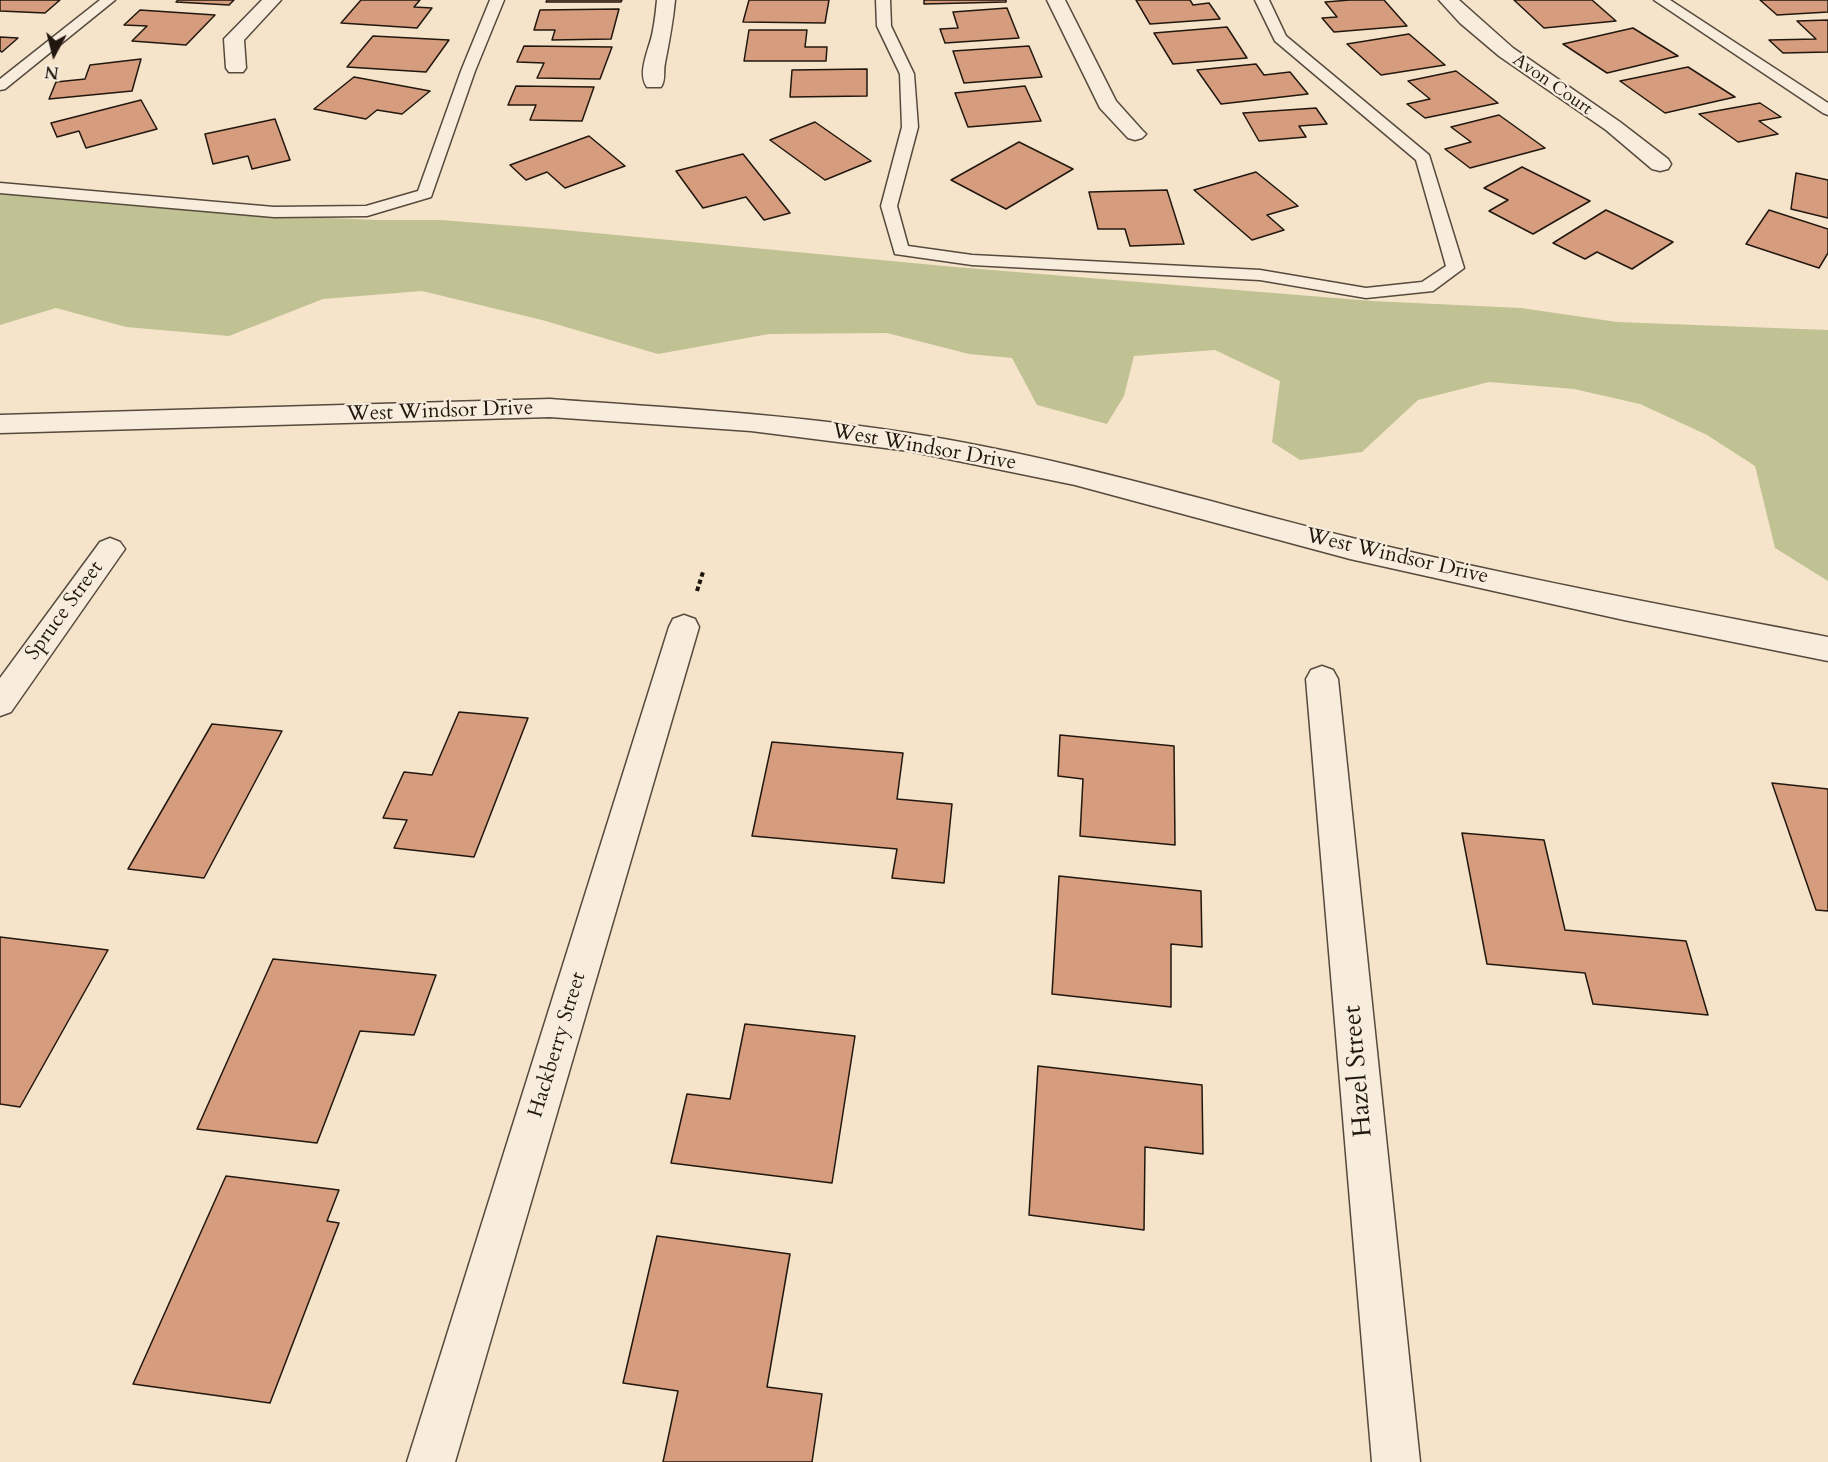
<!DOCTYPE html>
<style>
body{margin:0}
#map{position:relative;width:1828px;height:1462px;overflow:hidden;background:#f5e4ca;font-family:Cardo,serif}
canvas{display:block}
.north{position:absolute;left:24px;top:24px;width:60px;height:60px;-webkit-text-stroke:4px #f8eddd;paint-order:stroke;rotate:187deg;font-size:16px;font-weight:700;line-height:24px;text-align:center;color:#21170e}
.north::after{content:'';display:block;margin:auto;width:21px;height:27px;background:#21170e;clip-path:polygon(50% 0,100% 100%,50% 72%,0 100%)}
</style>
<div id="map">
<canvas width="1828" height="1462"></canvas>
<div class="north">N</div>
</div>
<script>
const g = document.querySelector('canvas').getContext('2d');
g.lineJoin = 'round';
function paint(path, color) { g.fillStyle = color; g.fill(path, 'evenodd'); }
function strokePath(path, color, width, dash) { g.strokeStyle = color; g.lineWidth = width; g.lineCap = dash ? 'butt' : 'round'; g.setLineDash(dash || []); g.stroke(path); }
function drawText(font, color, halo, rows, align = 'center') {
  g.font = font + ' Cardo,serif'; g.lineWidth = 4.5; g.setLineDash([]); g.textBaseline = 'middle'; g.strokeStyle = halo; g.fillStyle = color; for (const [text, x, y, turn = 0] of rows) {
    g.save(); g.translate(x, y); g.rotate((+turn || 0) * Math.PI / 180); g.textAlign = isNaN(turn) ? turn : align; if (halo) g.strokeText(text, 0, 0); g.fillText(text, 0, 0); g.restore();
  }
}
paint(new Path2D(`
 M0 193 258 215 378 220H441L553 229 955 267 1372 301 1521 308 1617 322 1828 330V581L1775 548 1755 466 1707 435 1640 404 1574 389 1489 382 1418 400 1362 452 1300 460 1272 442 1280 381 1215 350 1134 356 1124 396 1107 424 1037 405 1012 358 969 354 887 333 769 334 658 354 542 320 422 291 323 299 229 336 126 327 56 308 0 325Z`), '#c1c293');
const building = new Path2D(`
 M0 0H60L45 13 0 11Z
 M178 0H234L229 5 176 2Z
 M361 0H420L414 7 432 8 417 28 341 23Z
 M547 0H622L621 2H546Z
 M749 0H829L825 23 743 22Z
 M924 0H1006V2L924 4Z
 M1136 0H1190L1193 5 1209 3 1220 19 1150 24Z
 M1350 0H1384L1407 26 1334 32 1322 18 1337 17 1325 2Z
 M1514 0H1592L1616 21 1544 28Z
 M1760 0H1828V12L1777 15Z
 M1007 8 1019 38 945 43 940 29 958 28 953 12Z
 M619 9 611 39 552 40 555 30H534L540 10Z
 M140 10 215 15 186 45 132 41 147 26 124 25Z
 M1828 20V52L1783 53 1769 40 1816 39 1797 21Z
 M1227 27 1247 58 1173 64 1154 33Z
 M1633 28 1678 56 1607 73 1563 44Z
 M749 30H807L805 47H827L826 61H744Z
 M1409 34 1445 65 1381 75 1347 44Z
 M373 36 449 40 426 72 347 67Z
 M0 37 18 38 2 52 0 51Z
 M524 46 612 47 600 79 537 78 544 63 517 62Z
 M1029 46 1042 77 964 83 953 51Z
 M141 59 132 91 49 99 56 82 85 79 90 65Z
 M1256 64 1264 75 1290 72 1308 94 1221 104 1197 70Z
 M1688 67 1735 97 1665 113 1620 81Z
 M867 69V96L790 97 792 70Z
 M1456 71 1498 103 1425 118 1407 104 1430 99 1408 81Z
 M354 77 430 91 402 114 377 110 366 119 314 109Z
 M516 86 594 87 582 121 530 120 536 105H508Z
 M1025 86 1041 121 968 127 955 93Z
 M141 100 157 129 86 148 79 131 57 137 51 123Z
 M1760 103 1781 117 1759 121 1778 134 1738 142 1699 114Z
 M1316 108 1327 124 1299 126 1306 137 1259 141 1243 113Z
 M1499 115 1545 148 1470 168 1445 149 1471 142 1451 127Z
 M275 119 290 160 252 169 248 156 213 164 205 134Z
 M815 122 871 161 825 180 770 140Z
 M589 136 625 166 565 188 547 172 526 180 510 165Z
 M1019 142 1073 169 1006 209 951 180Z
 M743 154 790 213 764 220 746 197 703 208 676 171Z
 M1522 167 1590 201 1533 234 1489 211 1508 200 1484 188Z
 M1256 172 1298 206 1267 215 1284 230 1252 240 1194 190Z
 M1796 173 1828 180V218L1791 209Z
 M1167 190 1184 244 1130 246 1125 229H1098L1089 192Z
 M1606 210 1673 242 1632 269 1597 252 1585 259 1553 243Z
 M1769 210 1828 229V253L1819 268 1746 244Z
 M459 712 528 718 474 857 394 848 407 820 383 818 404 772 432 775Z
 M212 724 282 731 204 878 128 869Z
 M1060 735 1174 746 1175 845 1080 836 1083 779 1058 776Z
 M772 742 903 753 897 799 952 804 944 883 892 878 897 849 752 836Z
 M1772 783 1828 789V911L1816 910Z
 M1462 833 1544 840 1565 930 1686 941 1708 1015 1593 1004 1585 973 1487 964Z
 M1059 876 1201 891 1202 947 1171 944V1007L1052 994Z
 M0 937 108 950 20 1107 0 1104Z
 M273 959 436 975 414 1035 360 1031 317 1143 197 1129Z
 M745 1024 855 1036 832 1183 671 1163 687 1094 730 1099Z
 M1038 1066 1202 1085 1203 1154 1145 1147 1144 1230 1029 1215Z
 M226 1176 339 1190 327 1221 339 1223 270 1403 133 1384Z
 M657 1236 790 1254 767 1387 822 1394 812 1462H663L678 1391 623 1383Z`);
paint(building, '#d59d7d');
strokePath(building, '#21170e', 1.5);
const service = new Path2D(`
 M100 0H115L5 89 0 90V79Z
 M490 0H504L475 71 431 197 367 216 274 217 0 193V183L274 207 366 206 418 191 461 71Z
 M876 0H890L891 26 914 74 918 127 897 206 908 246 972 255 1260 270 1366 288 1422 282 1446 266 1416 160 1275 41 1255 0H1269L1286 36 1429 155 1464 268 1433 291 1366 298 1260 280 972 265 895 254 881 206 902 127 900 74 877 26Z
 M1654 0H1670L1828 103V115L1823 113Z`);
const minor = new Path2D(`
 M262 0H281L244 40 246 68 243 72H229L226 68 224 39Z
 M657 0H675C673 22 669 42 665 63 663 72 666 80 661 87H647C636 72 651 46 653 30 655 20 656 10 657 0Z
 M1047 0H1065L1116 101 1142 130 1146 134 1142 138 1135 140 1128 138 1100 108Z
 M1439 0H1459L1513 48 1620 122 1668 159 1671 164 1668 169 1660 171 1652 169 1606 130 1499 56 1460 23Z
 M110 538 120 542 125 549 120 556 11 712 0 716V678L100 542Z
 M684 615 695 619 699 627 455 1462H407L669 627 673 619Z
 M1322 666 1333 670 1338 679 1420 1462H1372L1306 679 1311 670Z`);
const tertiary = new Path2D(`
 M550 399C670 408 790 414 908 433 1057 456 1201 500 1348 537 1506 576 1668 606 1828 637V661L1624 620 1350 559 1075 485 909 451 751 431 550 417 0 433V415Z`);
strokePath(service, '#564a3d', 3);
strokePath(minor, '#564a3d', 3);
strokePath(tertiary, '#564a3d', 3);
strokePath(new Path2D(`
 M697 591 703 572`), '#21170e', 4, [4.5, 3]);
paint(service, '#f8eddd');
paint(minor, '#f8eddd');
paint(tertiary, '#f8eddd');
drawText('18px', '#21170e', '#f8eddd', [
 ["Avon Court",1552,85,35]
]);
drawText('21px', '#21170e', '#f8eddd', [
 ["West Windsor Drive",440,412,-2],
 ["West Windsor Drive",924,448,10],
 ["West Windsor Drive",1397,557,13],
 ["Spruce Street",65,611,-54],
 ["Hackberry Street",558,1045,-73]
]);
drawText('26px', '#21170e', '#f8eddd', [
 ["Hazel Street",1359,1071,-95]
]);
</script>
